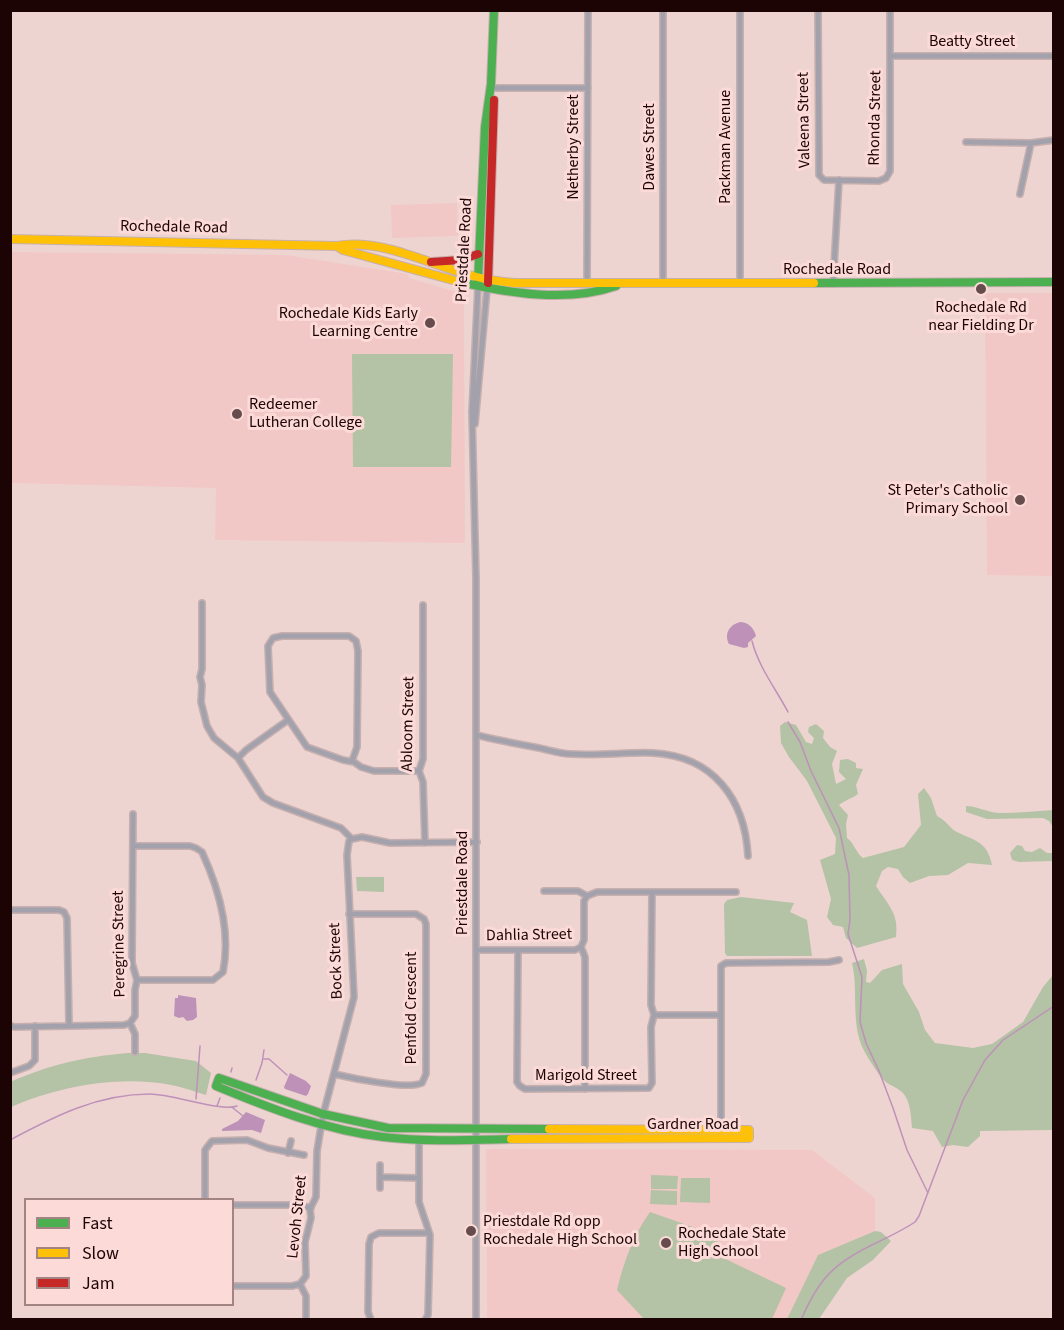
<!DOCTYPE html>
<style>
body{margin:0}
#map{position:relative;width:1064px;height:1330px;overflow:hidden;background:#eed4d1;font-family:"Source Sans 3",sans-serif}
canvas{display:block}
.frame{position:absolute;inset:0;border:12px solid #1c0304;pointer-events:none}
.legend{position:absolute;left:24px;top:1198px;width:210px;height:108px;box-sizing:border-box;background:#fcdad8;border:2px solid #a28483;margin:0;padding:8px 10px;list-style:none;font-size:18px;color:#1c0304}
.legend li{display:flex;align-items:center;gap:12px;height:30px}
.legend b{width:30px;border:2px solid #a28483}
</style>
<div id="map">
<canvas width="1064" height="1330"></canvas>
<div class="frame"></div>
<ul class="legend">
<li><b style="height:8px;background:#4caf50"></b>Fast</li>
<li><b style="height:8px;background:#ffc107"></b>Slow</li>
<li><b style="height:8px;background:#c62828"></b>Jam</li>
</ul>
</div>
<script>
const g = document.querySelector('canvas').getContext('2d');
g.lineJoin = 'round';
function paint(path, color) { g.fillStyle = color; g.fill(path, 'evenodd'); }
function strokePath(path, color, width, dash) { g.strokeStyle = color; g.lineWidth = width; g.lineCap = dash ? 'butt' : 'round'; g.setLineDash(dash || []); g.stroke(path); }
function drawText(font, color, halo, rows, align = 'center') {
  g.font = font + ' "Source Sans 3",sans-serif'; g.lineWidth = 6; g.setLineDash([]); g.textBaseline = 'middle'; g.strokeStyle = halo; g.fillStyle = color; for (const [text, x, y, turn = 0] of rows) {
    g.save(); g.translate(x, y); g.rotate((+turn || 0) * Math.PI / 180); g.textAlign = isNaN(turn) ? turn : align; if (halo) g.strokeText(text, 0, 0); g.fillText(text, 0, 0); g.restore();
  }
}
paint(new Path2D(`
 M457 203 458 236 392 238 391 205Z
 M11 252 286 255 408 274 409 278 457 292 464 303 465 543 215 540 216 488 11 483Z
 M985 293H1053V576L987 575Z
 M486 1149 812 1150 875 1198V1231L818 1255 787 1319H487Z`), '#f1c8c5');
paint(new Path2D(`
 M352 354H453L451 467H353Z
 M785 722 796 725 806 742 812 744 814 738 808 732 809 727 816 724 824 731 823 738 830 747 837 751 832 764 836 784 846 779 839 772 840 760 848 759 856 763V768L863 769 856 785 858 794C851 799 845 800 839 805L848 815 846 824 847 838C855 844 855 852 863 858L904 847 921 825 918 794 924 788 931 798 937 816C947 821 949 827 955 831 974 841 987 840 992 865L968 863 948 875 929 876 910 883 903 877 898 869 888 867 882 871 876 886C888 905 899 913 896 937L857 948 846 938 843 927 833 925 827 917 831 899 820 860 835 854 836 838 807 781 789 757 781 743 780 726Z
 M966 806C977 806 986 812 999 813 1017 813 1036 811 1053 810V827L1049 821 1043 818 987 819 966 812Z
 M1017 845 1022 846 1025 851 1032 852 1040 848 1047 853H1053V861L1019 862 1012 860 1010 853Z
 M356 877H384V892L357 891Z
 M741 897 794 903 790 912 807 920 812 956H727L725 953 724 904 727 900Z
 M864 959 867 971 866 982 870 983 882 970 902 964 903 984 919 1012 925 1030 935 1043 973 1048 992 1044 1023 1022 1043 987 1053 975V1130L980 1131V1136L968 1147 953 1145 942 1147 933 1131 912 1128C911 1118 911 1102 903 1093 895 1085 886 1086 878 1073 872 1064 863 1051 860 1041 852 1016 858 988 852 963Z
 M128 1053H145L196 1061 211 1073 206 1095C193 1091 179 1086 166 1084 113 1076 58 1087 11 1107L10 1082C52 1064 83 1057 128 1053Z
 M651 1175 678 1176 677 1189H651Z
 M681 1178H710V1203L680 1202Z
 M651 1190 677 1191V1205L650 1204Z
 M650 1212 707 1232 719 1243 715 1254 786 1288 772 1319H644L617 1290C624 1261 633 1236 650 1212Z
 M875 1231 881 1232 891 1241 873 1260 847 1278 819 1319H787L818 1255Z`), '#b4c2a5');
paint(new Path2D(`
 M740 622C748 622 754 628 756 636L748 643V647L744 648 729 644C724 634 729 625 740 622Z
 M178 995 196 998 197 1017 193 1020 187 1021 183 1017 179 1018 174 1016 175 998H178Z
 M290 1073 306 1081 311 1086 308 1094 306 1096 285 1089 284 1087Z
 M246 1112 265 1120 261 1133 252 1130 222 1131V1129L238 1121Z`), '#be91b9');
strokePath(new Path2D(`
 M752 641C759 668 776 689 788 712
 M788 722 800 742 811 771 839 828 849 875 850 920 848 934 862 977 860 1022 866 1043 879 1071 893 1108 907 1150 928 1193
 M264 1059H269L287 1075
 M231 1072 232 1068
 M256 1080 262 1063 264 1050
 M196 1099 200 1046
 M217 1106 220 1098
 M233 1108 243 1116
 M10 1140C55 1116 98 1094 150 1094 172 1094 222 1112 237 1106
 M801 1320C808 1304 816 1288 827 1276 850 1250 887 1241 915 1222L919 1216 963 1100 985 1060 1003 1040 1054 1006`), '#be91b9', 1.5);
const street = new Path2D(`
 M663 10V284
 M818 10 819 175 824 180 879 181 886 178 890 171V10
 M890 56H1054
 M490 88H588
 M966 142 1031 143 1054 140
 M1020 194 1031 143
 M587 283 588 10
 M740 283V10
 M833 284 839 180
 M475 424 487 289
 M202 603V669L200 677 202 685 201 702 207 726 214 738 238 758 263 797 273 803 341 828 352 839
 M423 605V759L419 771 423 782 425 843
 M476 735C497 740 518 744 539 748 549 750 560 754 571 754 598 756 626 752 653 753 713 756 745 799 748 856
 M238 758 246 750 288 720
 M352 761 357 747 358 651 356 641 349 636H282L273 638 268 646 270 692 307 747 343 760 354 762 361 767 374 771H419
 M352 839 362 837 390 843 477 842
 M133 846H190L196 848 202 852C219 889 231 932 223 972L213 980H137
 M544 891H578L587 896
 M652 892 651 1005 654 1015
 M10 910H59L64 912 67 918 69 1025
 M477 950H575L581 947
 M518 950 517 1082 520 1086 525 1089 649 1088 652 1083 651 1027 654 1015H720
 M130 1023 135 1034V1052
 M10 1025 14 1027 124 1025 130 1023 135 1016V990L137 980 132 963 133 814
 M10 1073 29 1066 35 1060V1026
 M334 1074C351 1078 408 1090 422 1083L426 1074V924L424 919 416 914H349
 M585 1089V957L581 947 584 940V901L587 896 597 892H736
 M721 1131V966L726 963 829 962 839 960
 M419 1140V1202L430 1235 428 1315 425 1320
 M288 1153 291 1141
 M380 1177 419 1178
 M380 1188V1165
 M205 1200V1150L212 1141 247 1140 268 1148 304 1155
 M232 1205H300L311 1208
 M300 1284 306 1276 305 1242 311 1218 310 1209 316 1197 317 1151 323 1115 354 997 347 855 349 841 352 839
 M300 1284 306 1296V1320
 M232 1286H292L300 1284
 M371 1320 368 1312 369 1244 371 1237 379 1233H429
 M476 1320V578L472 412 478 287`);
const fast = new Path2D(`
 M478 281 485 127 491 84 494 10
 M460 282C509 293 567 303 616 286
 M814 283 1054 282
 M219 1078 323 1114 388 1128 549 1129
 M219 1078 216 1086C269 1108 325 1130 383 1137 425 1142 468 1140 511 1139`);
const slow = new Path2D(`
 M10 239 337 246 343 250 460 282
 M337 246C383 238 430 265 473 276 487 280 501 282 515 283H814
 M511 1139 749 1138V1130L549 1129`);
const jam = new Path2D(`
 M431 262 461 260 478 254
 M488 283 494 100`);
strokePath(street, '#c6b0af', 8);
strokePath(fast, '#c6b0af', 10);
strokePath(slow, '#c6b0af', 10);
strokePath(jam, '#c6b0af', 10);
strokePath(street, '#a3a2ac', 5);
strokePath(fast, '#4caf50', 8);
strokePath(slow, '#ffc107', 8);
strokePath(jam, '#c62828', 8);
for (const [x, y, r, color] of [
 [981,289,6,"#664c4c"],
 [430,323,6,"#664c4c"],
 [237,414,6,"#664c4c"],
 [1020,500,6,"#664c4c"],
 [471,1231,6,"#664c4c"],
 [666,1243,6,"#664c4c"]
]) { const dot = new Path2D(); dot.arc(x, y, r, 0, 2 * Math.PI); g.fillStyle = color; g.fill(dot); strokePath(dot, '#fcdad8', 2); }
drawText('16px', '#1c0304', '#fcdad8', [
 ["Beatty Street",972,42],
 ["Rhonda Street",876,118,-89],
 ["Valeena Street",805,120,-91],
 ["Netherby Street",574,147,-90],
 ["Dawes Street",650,147,-90],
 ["Packman Avenue",726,147,-90],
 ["Rochedale Road",174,228,1],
 ["Priestdale Road",465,250,-87],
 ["Rochedale Road",837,270],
 ["Abloom Street",409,724,-89],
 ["Priestdale Road",463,883,-90],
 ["Dahlia Street",529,936,-1],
 ["Peregrine Street",120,944,-91],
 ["Bock Street",337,961,-92],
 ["Penfold Crescent",412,1008,-90],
 ["Marigold Street",586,1076],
 ["Gardner Road",693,1125],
 ["Levoh Street",298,1217,-84]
]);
drawText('16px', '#1c0304', '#fcdad8', [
 ["Rochedale Rd",981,308,"center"],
 ["near Fielding Dr",981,326,"center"],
 ["Rochedale Kids Early",418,314,"right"],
 ["Learning Centre",418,332,"right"],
 ["Redeemer",249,405],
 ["Lutheran College",249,423],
 ["St Peter's Catholic",1008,491,"right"],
 ["Primary School",1008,509,"right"],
 ["Priestdale Rd opp",483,1222],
 ["Rochedale High School",483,1240],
 ["Rochedale State",678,1234],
 ["High School",678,1252]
], 'left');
</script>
